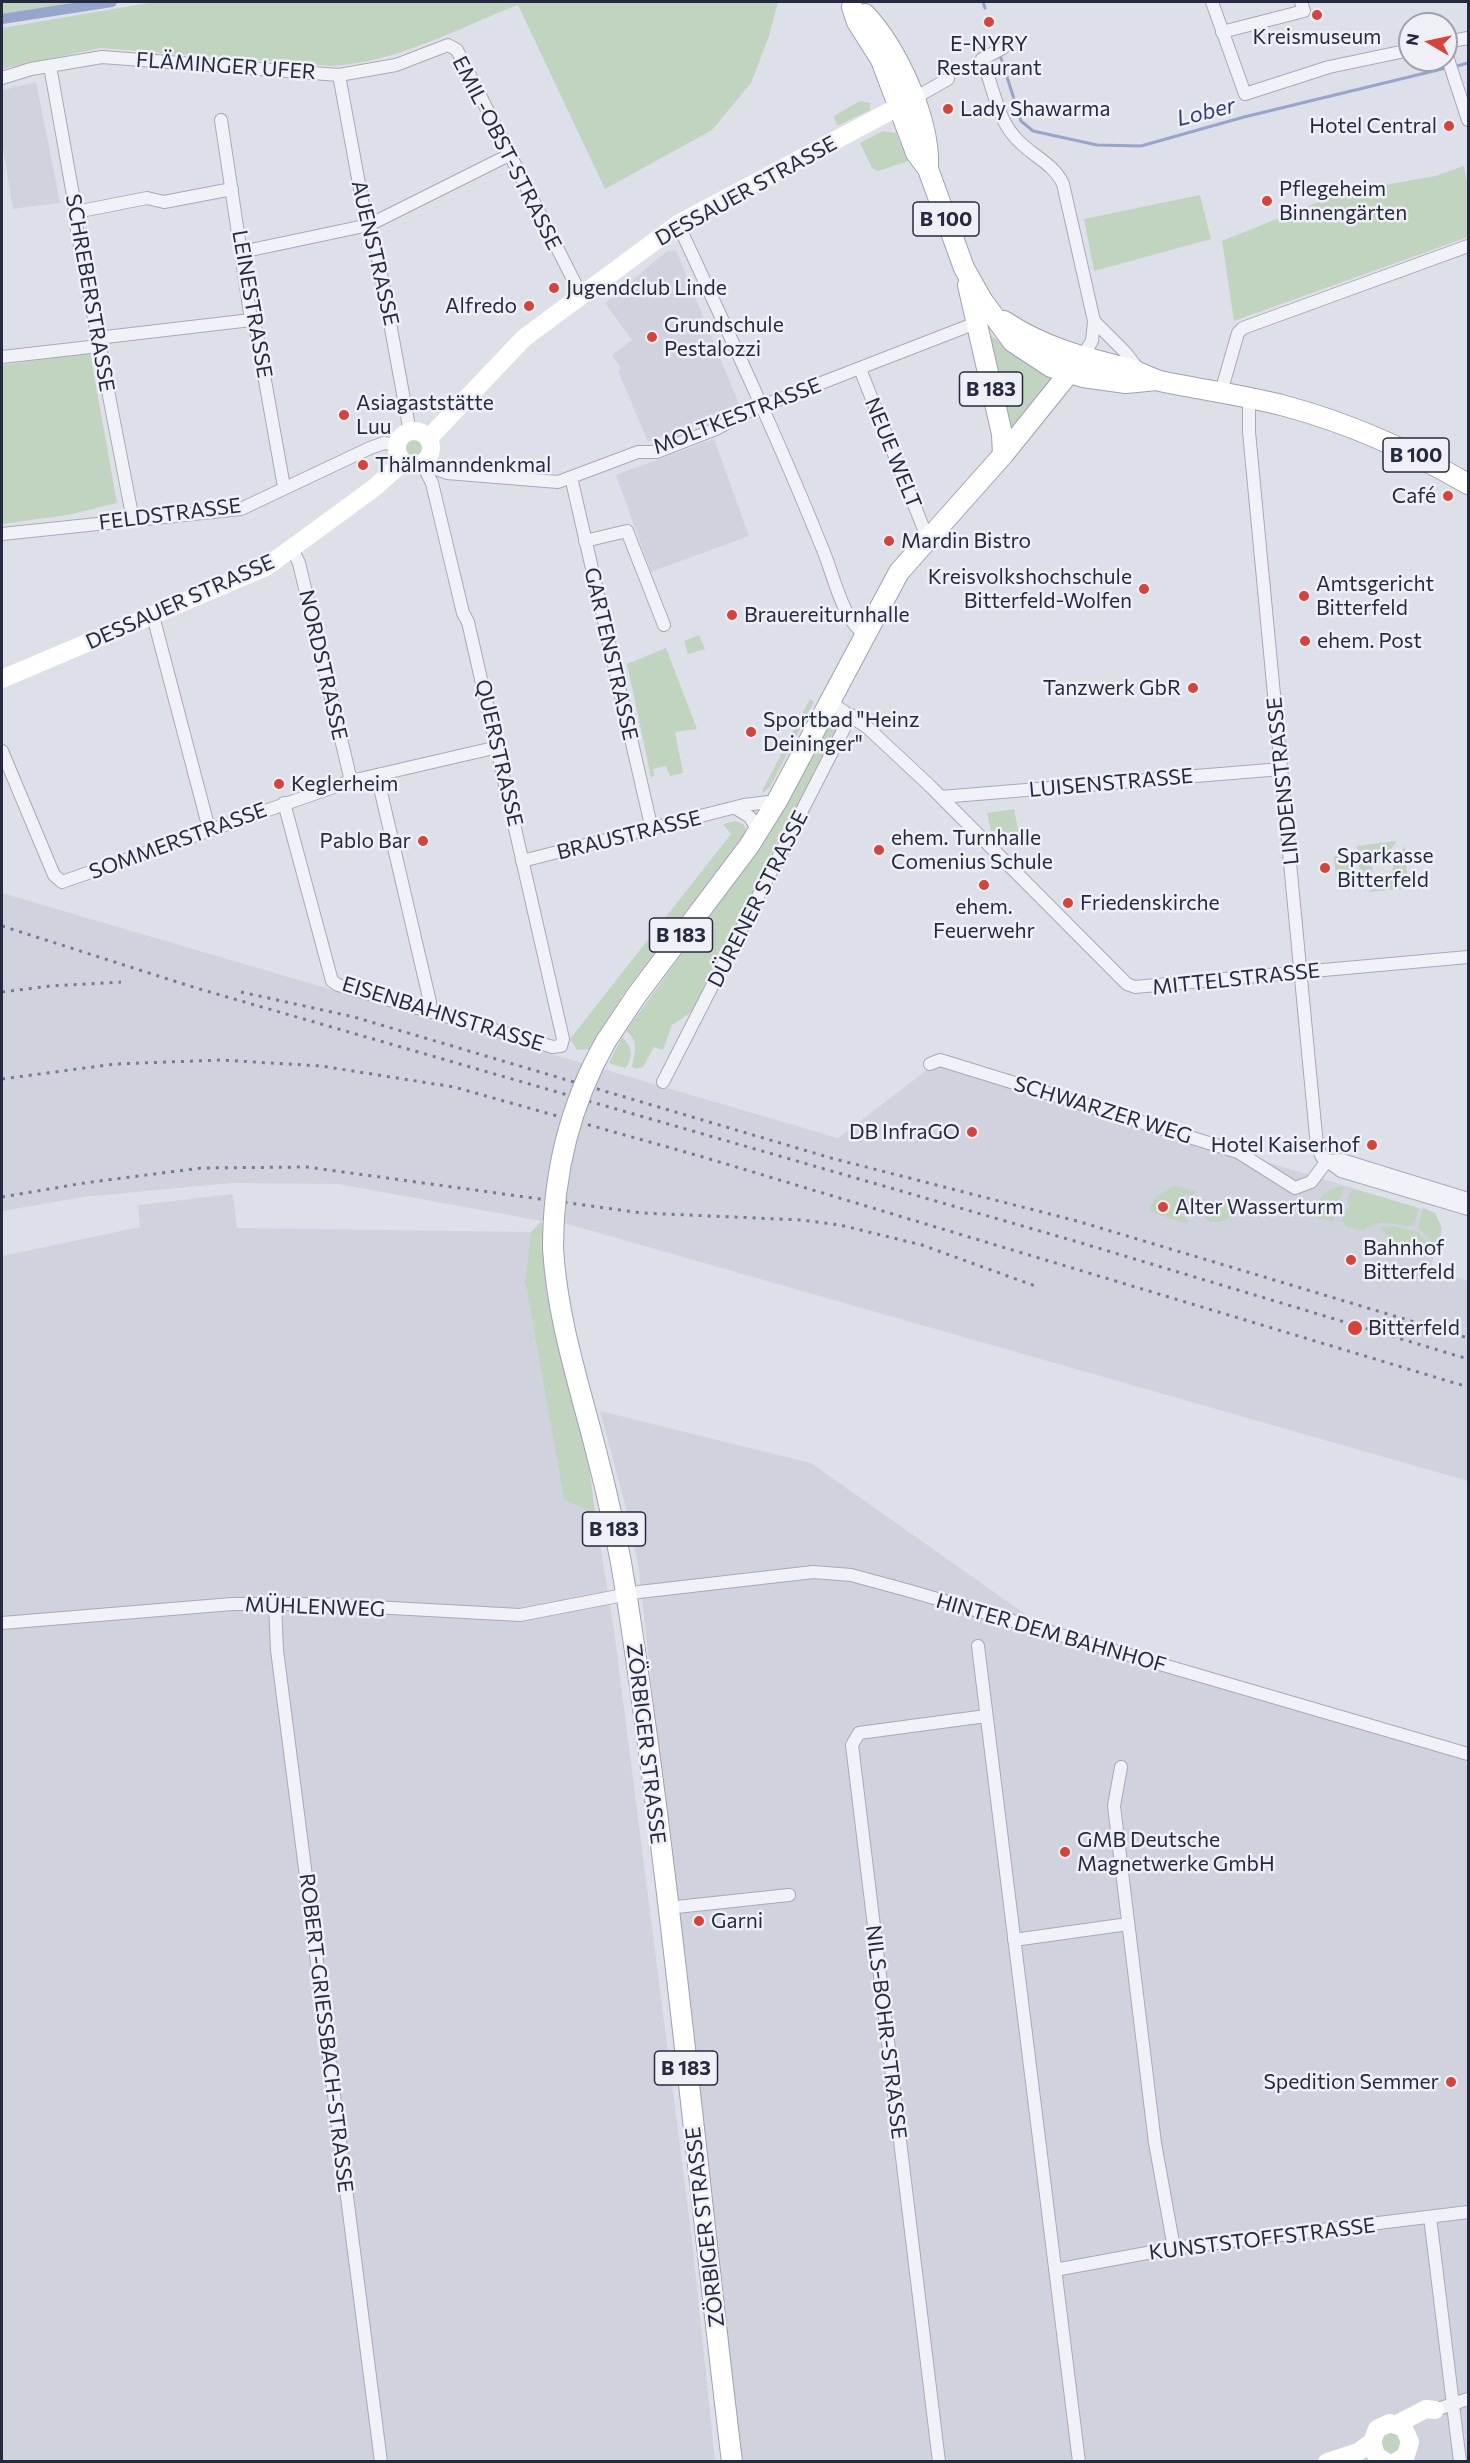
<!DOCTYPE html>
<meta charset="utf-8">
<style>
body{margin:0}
#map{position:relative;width:1470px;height:2463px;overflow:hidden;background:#dee0e9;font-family:Commissioner,sans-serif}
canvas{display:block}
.frame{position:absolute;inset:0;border:3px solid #262a41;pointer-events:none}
.north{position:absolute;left:1398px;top:12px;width:60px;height:60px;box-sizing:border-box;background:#eef0f6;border:2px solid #9ea1ae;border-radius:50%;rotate:279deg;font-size:16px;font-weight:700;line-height:24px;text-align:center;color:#262a41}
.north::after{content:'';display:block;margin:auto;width:21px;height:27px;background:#d84239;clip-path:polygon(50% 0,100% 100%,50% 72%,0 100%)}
</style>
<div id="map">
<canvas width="1470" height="2463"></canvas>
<div class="frame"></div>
<div class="north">N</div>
</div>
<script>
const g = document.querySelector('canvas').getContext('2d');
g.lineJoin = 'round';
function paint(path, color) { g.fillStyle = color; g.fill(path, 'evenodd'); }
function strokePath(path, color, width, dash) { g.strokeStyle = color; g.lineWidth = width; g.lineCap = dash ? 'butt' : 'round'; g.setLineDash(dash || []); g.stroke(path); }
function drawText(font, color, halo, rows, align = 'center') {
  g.font = font + ' Commissioner,sans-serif'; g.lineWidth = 5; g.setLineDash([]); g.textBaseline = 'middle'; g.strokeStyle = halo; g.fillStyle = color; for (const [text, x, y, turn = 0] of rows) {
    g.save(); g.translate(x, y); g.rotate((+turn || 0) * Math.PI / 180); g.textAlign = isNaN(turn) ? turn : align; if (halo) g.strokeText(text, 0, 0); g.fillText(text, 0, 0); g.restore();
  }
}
paint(new Path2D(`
 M36 82 60 203 13 209 2 142V90Z
 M676 250 739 404 648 442 618 371 621 368 612 355 632 340 605 303 667 251Z
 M714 439 749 536 651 572 616 475Z
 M2 893 838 1138 932 1066 944 1064 1435 1213 1442 1228 1430 1270 1468 1281V1481L564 1223 542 1221 338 1184 232 1183 83 1197 2 1211Z
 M233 1194 237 1228 531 1232 525 1281 564 1500 595 1514 614 1630 692 2240 715 2461H2V1256L140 1227 138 1205Z
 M600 1411 811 1463 1035 1621 1468 1753V2461H738L638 1563 624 1501Z`), '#d0d2de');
paint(new Path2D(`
 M2 2H112L2 20Z
 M154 2H778L769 36 751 83 712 130 605 189 518 5C458 28 396 63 331 66L100 48 2 69V28Z
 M860 101 870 103V110L837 126 834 116Z
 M883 131 896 133 908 161 878 171 872 168 860 143Z
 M1464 166 1468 188V237L1234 321 1222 241 1341 193 1435 176Z
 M1200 195 1211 239 1094 271 1084 219Z
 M988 333 1010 351 1054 377 1012 430H1009Z
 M90 353 117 503 68 515 2 524V365Z
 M401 449a12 12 0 1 1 24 0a12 12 0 1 1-24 0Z
 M699 635 705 649 688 654 684 641Z
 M666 648 697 729 675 732 683 773 670 776 666 766 653 769 654 776 651 777 627 664Z
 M810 699 814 702 770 787 763 793 762 791Z
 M834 725 839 726 786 833 779 838 764 867 768 870 696 1009 672 1025 663 1050 654 1047 643 1067 635 1069 632 1066C635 1053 639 1040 626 1031L769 833 826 729Z
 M1014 809 1019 834 991 831 987 813Z
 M736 821 743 824 746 829 744 836 624 993 589 1049 577 1050 570 1039 731 834 723 824Z
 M1397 841 1387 855H1379L1373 858 1372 873 1361 885 1357 846Z
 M1405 846 1408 888 1369 892 1378 878 1386 879 1392 876 1394 861Z
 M1349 855 1351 879H1348L1347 875 1336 877 1334 856Z
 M622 1037C631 1046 635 1057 625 1068L609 1063Z
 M1174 1186 1196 1191 1192 1196 1186 1193 1180 1203 1179 1215 1187 1217 1188 1224 1151 1212 1150 1206 1156 1197Z
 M1336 1187H1343L1341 1197 1335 1204 1337 1210 1333 1221 1318 1219 1314 1208 1324 1194Z
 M1353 1189 1416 1207 1418 1210 1414 1225C1396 1229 1383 1215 1364 1231L1347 1227 1342 1220 1343 1212 1349 1208 1347 1199Z
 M1210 1201H1213L1243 1208C1232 1215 1221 1227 1207 1220L1203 1211 1206 1203Z
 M1423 1208 1435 1213C1441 1225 1446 1238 1433 1247H1429L1428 1237 1418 1228Z
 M542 1221 547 1296 589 1464 595 1514 564 1500 525 1281 531 1232Z
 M1394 1226C1409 1230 1429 1231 1426 1251L1392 1241 1379 1227Z
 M1381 2443a10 10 0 1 1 20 0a10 10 0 1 1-20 0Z`), '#c0d4bf');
strokePath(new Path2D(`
 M983 2 985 8
 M1000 55 1021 121 1033 131 1097 145 1141 146 1244 117 1446 68
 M1453 67 1468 63`), '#96a5cc', 3);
strokePath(new Path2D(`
 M2 19 112 2`), '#96a5cc', 10);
const street = new Path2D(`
 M1212 2 1245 94 1329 67 1410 50
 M1222 32 1304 11 1301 2
 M1446 42 1468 38
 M1003 48 982 59C992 83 997 117 1014 136 1029 155 1053 162 1063 184L1094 321 1092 341 1082 357
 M1446 53 1468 120
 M50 66 76 212V225L133 520
 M339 75 364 211 375 241 410 432
 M2 78 31 69 102 57 339 75 396 65 448 45 457 50 581 295
 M913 99 948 79
 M221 120 251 320 256 330 284 487
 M76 212 147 198 164 202 232 189
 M678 224C728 332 779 440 823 550 833 573 843 622 865 634
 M241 252 369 225 509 155
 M1094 321 1124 351 1140 371
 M97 338 251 320
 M2 357 99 346
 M860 369 923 527 930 535
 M1221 392 1238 333 1243 328 1468 246
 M1249 398V432L1317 1146 1322 1157 1341 1171 1468 1209
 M429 457 439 470 447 473 558 482 638 452H657L716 429 749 411 976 323
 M571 477 652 830
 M2 534 241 509 370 448 384 443 397 445
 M585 541 627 531 664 625
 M292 549 299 563 351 781
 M153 616 209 829
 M830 702 868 728 930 786 1127 984 1135 987 1468 957
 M2 751 54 875 62 882 351 781 498 747
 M377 775 430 1002 429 1011
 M941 797 1281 769
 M284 803 332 981 338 985 553 1047 561 1046 563 1039 468 622 463 613 432 483 422 463
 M737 809 750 817 758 831
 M522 861 744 805 777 801
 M930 1064 940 1060 1238 1152 1295 1188 1311 1182 1327 1161
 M663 1082 851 715
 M1327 1161 1342 1160 1468 1199
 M275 1603 277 1650 381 2462
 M2 1623 232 1604H318L520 1615 639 1592 813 1572 851 1575 910 1591 1468 1754
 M978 1646 1079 2462
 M1121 1767 1114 1806 1155 2143 1174 2248
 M667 1908 789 1895
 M1014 1940 1128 1924
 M1430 2217 1460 2462
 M1055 2270 1174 2248 1468 2212
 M1435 2410 1468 2399
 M939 2462 852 1745 859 1733 986 1716`);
const primary = new Path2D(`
 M852 7 857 22 881 60 916 153 928 169 964 268 982 300 1013 342 1051 367 1083 377 1126 383 1157 380
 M865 14C897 48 930 119 928 167
 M968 285 1002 434 1003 455
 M1004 321C1045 348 1080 356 1126 368 1138 371 1149 378 1160 381 1202 390 1244 395 1285 406 1349 423 1411 451 1468 484
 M606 1041 636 996 749 846 777 801 899 572 1003 455 1082 357
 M553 1248C557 1317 578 1381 595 1447 608 1496 619 1547 627 1598 671 1884 697 2174 732 2462`);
strokePath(street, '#a7a9b7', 14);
strokePath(primary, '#9da1b6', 22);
strokePath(street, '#f1f2f7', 12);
strokePath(new Path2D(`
 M397 448a17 17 0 1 1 34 0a17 17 0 1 1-34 0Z
 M428 439 524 338 678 224 911 100
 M2 679 266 567 374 488 403 462
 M1397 2424 1426 2409 1435 2410
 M1327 2462 1358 2452 1372 2442
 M1386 2462 1376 2455 1372 2442 1377 2429 1390 2423 1404 2428 1410 2442 1406 2455 1396 2462`), '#fff', 18);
strokePath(primary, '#fff', 20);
strokePath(new Path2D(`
 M2 926 196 988 1078 1242 1468 1359
 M2 992 50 986 121 982
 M241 992 354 1017 831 1158 1077 1221 1468 1338
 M2 1079 115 1064 221 1060 321 1066 454 1087 703 1157 1468 1387
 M2 1197 84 1183 201 1168 307 1167 642 1213 801 1220 840 1225 922 1245 1038 1287`), '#767b94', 3, [3, 6]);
const primaryBridge = new Path2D(`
 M553 1248C553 1174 569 1106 606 1041`);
strokePath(primaryBridge, '#9da1b6', 22, []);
strokePath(primaryBridge, '#fff', 20);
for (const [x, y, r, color] of [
 [1317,15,6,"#d84239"],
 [989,22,6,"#d84239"],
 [948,109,6,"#d84239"],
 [1449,126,6,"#d84239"],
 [1267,201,6,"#d84239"],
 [554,288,6,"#d84239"],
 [529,306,6,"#d84239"],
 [652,337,6,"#d84239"],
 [344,415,6,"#d84239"],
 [363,465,6,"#d84239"],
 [1448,496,6,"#d84239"],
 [889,541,6,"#d84239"],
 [1144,589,6,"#d84239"],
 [1304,596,6,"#d84239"],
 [732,615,6,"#d84239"],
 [1305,641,6,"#d84239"],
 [1193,688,6,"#d84239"],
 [751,732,6,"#d84239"],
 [279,784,6,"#d84239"],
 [423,841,6,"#d84239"],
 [879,850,6,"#d84239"],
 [1325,868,6,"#d84239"],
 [984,885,6,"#d84239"],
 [1068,903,6,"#d84239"],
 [972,1132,6,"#d84239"],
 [1372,1145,6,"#d84239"],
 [1163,1207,6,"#d84239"],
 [1351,1260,6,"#d84239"],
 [1355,1328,8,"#d84239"],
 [1065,1852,6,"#d84239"],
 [699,1921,6,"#d84239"],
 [1451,2082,6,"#d84239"]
]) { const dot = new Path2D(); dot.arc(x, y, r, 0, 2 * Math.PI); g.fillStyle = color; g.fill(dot); strokePath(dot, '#eef0f6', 2); }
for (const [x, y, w] of [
 [946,219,66],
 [991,389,63],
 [1416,455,66],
 [681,935,63],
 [614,1529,63],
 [686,2068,63]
]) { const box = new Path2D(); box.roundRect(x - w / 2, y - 17, w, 34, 4.5); g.fillStyle = '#eef0f6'; g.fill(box); strokePath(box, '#262a41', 1.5); }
drawText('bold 20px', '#262a41', null, [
 ["B 100",946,219],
 ["B 183",991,389],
 ["B 100",1416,455],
 ["B 183",681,935],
 ["B 183",614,1529],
 ["B 183",686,2068]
]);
drawText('21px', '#262a41', '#eef0f6', [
 ["Kreismuseum",1317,37,"center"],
 ["E-NYRY",989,44,"center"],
 ["Restaurant",989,68,"center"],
 ["Lady Shawarma",960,109],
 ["Hotel Central",1437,126,"right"],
 ["Pflegeheim",1279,189],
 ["Binnengärten",1279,213],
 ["Jugendclub Linde",566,288],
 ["Alfredo",517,306,"right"],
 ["Grundschule",664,325],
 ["Pestalozzi",664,349],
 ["Asiagaststätte",356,403],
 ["Luu",356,427],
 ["Thälmanndenkmal",375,465],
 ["Café",1436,496,"right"],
 ["Mardin Bistro",901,541],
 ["Kreisvolkshochschule",1132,577,"right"],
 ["Bitterfeld-Wolfen",1132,601,"right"],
 ["Amtsgericht",1316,584],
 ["Bitterfeld",1316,608],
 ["Brauereiturnhalle",744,615],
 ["ehem. Post",1317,641],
 ["Tanzwerk GbR",1181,688,"right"],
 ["Sportbad \"Heinz",763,720],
 ["Deininger\"",763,744],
 ["Keglerheim",291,784],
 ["ehem. Turnhalle",891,838],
 ["Comenius Schule",891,862],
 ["Pablo Bar",411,841,"right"],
 ["Sparkasse",1337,856],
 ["Bitterfeld",1337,880],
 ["Friedenskirche",1080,903],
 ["ehem.",984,907,"center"],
 ["Feuerwehr",984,931,"center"],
 ["DB InfraGO",960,1132,"right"],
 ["Hotel Kaiserhof",1360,1145,"right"],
 ["Alter Wasserturm",1175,1207],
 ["Bahnhof",1363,1248],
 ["Bitterfeld",1363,1272],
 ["Bitterfeld",1368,1328],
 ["GMB Deutsche",1077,1840],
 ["Magnetwerke GmbH",1077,1864],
 ["Garni",711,1921],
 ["Spedition Semmer",1439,2082,"right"]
], 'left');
drawText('21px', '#262a41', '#eef0f6', [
 ["FLÄMINGER UFER",226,66,4],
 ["EMIL-OBST-STRASSE",507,153,63],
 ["DESSAUER STRASSE",746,191,-29],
 ["AUENSTRASSE",375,253,77],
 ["SCHREBERSTRASSE",90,293,80],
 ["LEINESTRASSE",252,304,80],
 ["MOLTKESTRASSE",737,416,-21],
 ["NEUE WELT",893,453,68],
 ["FELDSTRASSE",170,514,-7],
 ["DESSAUER STRASSE",180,602,-24],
 ["GARTENSTRASSE",611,654,77],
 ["NORDSTRASSE",323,665,77],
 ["QUERSTRASSE",499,753,77],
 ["LINDENSTRASSE",1283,781,-96],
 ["LUISENSTRASSE",1111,783,-5],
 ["BRAUSTRASSE",629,835,-14],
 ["SOMMERSTRASSE",178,841,-20],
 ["DÜRENER STRASSE",758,899,-63],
 ["MITTELSTRASSE",1236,979,-6],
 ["EISENBAHNSTRASSE",443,1014,17],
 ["SCHWARZER WEG",1103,1110,17],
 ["MÜHLENWEG",315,1607,2],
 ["HINTER DEM BAHNHOF",1051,1633,16],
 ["ZÖRBIGER STRASSE",646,1744,83],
 ["NILS-BOHR-STRASSE",886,2032,83],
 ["ROBERT-GRIESSBACH-STRASSE",326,2033,83],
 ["ZÖRBIGER STRASSE",705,2227,-97],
 ["KUNSTSTOFFSTRASSE",1262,2239,-7]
]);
drawText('italic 22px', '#2d3f78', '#eef0f6', [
 ["Lober",1206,112,-14]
]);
</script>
